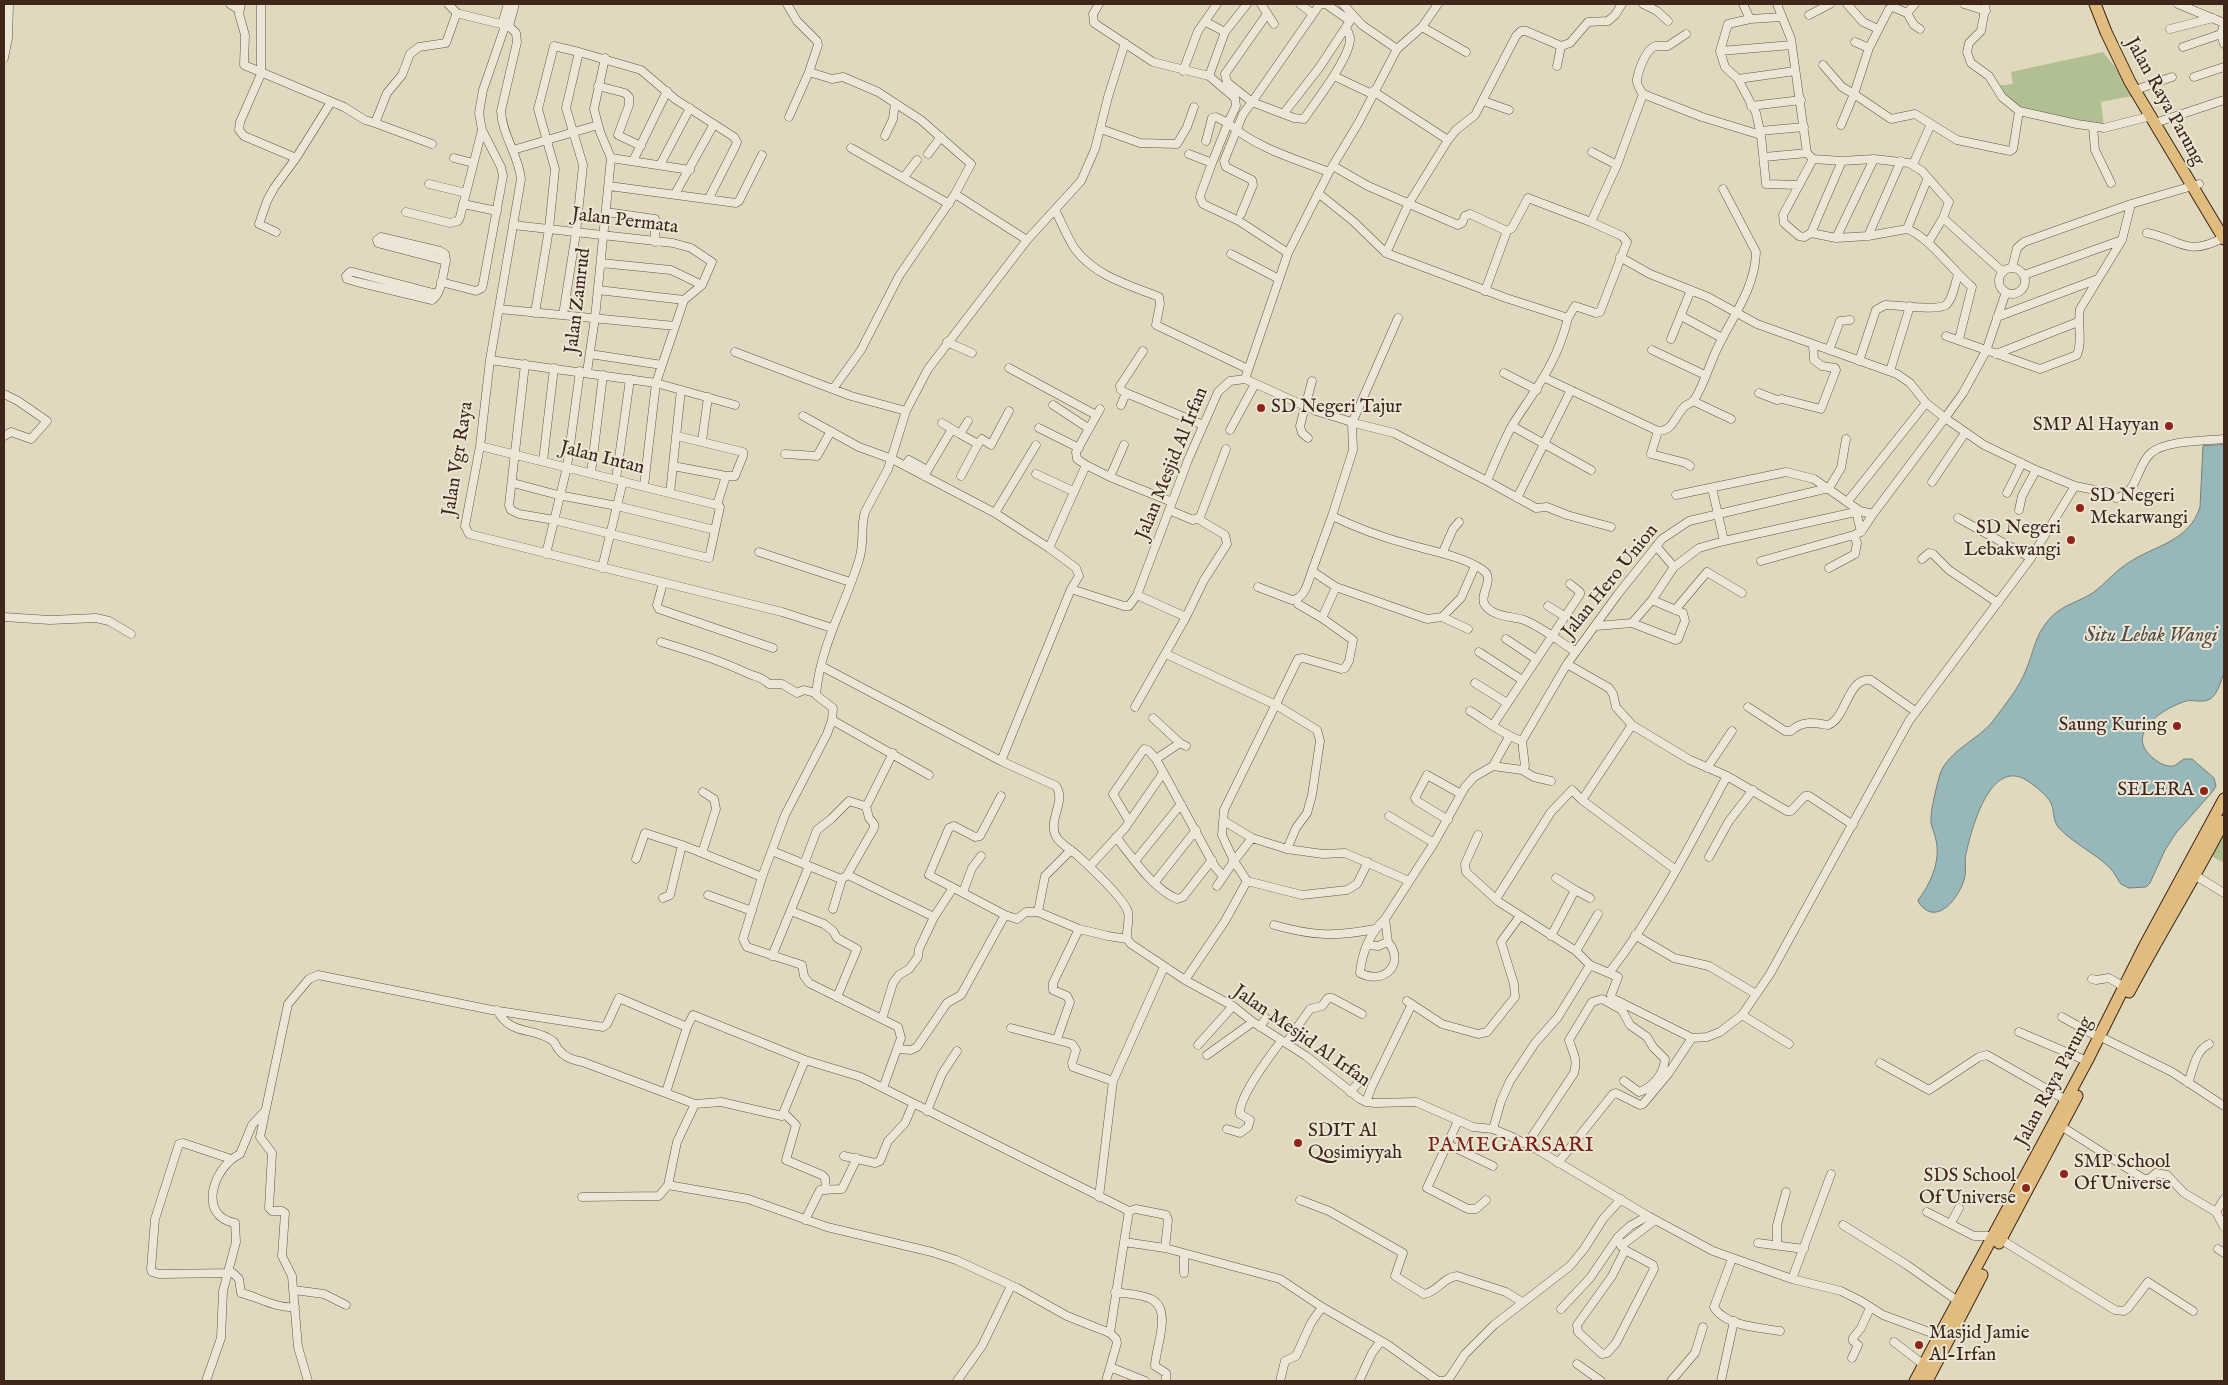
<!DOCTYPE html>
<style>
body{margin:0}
#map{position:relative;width:2228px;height:1385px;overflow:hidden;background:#e0d9be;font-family:"IM FELL English",serif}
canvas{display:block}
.frame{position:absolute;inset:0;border:5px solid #3f261b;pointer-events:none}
</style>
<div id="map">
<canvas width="2228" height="1385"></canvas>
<div class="frame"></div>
</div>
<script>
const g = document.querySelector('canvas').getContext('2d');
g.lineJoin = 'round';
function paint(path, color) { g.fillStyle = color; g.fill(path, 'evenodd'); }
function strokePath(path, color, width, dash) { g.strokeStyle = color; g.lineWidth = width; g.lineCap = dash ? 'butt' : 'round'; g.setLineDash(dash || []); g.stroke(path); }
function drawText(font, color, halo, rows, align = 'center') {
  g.font = font + ' "IM FELL English",serif'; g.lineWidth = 4; g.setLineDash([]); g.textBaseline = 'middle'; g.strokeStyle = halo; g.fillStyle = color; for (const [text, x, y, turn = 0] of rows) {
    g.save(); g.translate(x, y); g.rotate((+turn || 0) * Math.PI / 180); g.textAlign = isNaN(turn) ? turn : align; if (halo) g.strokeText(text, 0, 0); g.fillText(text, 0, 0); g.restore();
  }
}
paint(new Path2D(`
 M2103 52 2137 95 2101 102 2104 127 2046 121 2017 111 1994 86 2013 84 2011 72Z
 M2224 833V863L2211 856Z`), '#b0c093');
const water = new Path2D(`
 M2224 445V672C2221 681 2218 694 2210 699 2201 704 2192 698 2183 702 2161 710 2124 734 2153 758 2159 763 2166 767 2174 766L2184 759H2192L2214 778 2216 786 2213 791 2176 833 2165 850 2150 883 2146 887 2129 888 2121 884C2117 879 2115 873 2110 868 2095 853 2074 844 2059 828 2052 820 2055 812 2051 803 2047 795 2034 785 2026 780 1990 758 1971 830 1966 854 1964 863 1967 871 1964 880 1960 893 1946 915 1931 912 1926 911 1922 907 1919 903L1918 900C1930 885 1941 861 1936 840 1935 834 1932 829 1931 822 1930 811 1937 785 1940 774 1949 750 1978 740 1993 721 2004 706 2019 688 2026 670 2033 654 2035 636 2047 622 2061 604 2076 604 2094 592 2106 583 2115 571 2128 563 2155 545 2189 542 2200 507L2203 446Z`);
paint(water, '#97b8ba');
strokePath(water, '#747e7a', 1);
const minor = new Path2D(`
 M230 4 239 10
 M241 4 239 14 245 35 244 65 344 107 365 120 375 123 387 93 402 75 410 54 419 47 446 43 456 15 460 14 509 26 516 33 517 42 501 111C502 135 519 156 521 179L490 360 480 446 465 526 469 534 782 612 832 628
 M261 4V74L240 122 239 130 244 136 296 158
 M448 4 458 14
 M787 4 797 21 817 41 818 45 809 72
 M1099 4 1093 14 1094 23 1153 62 1209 76 1235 98 1236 106 1228 123C1256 148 1295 159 1329 172
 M1261 4 1274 24
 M1300 4 1313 14
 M1343 4 1362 25 1397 49 1359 122 1329 172 1288 253 1245 379 1230 381 1218 392 1188 460 1137 595 1129 606H1124L1071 589 1001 761 1056 786C1067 802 1046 821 1057 838 1061 844 1071 850 1077 855 1089 866 1124 898 1128 912 1130 920 1126 930 1127 939L1131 944 1185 980 1233 1006 1253 1022 1306 1056 1360 1099 1366 1102 1375 1103 1416 1102 1473 1127 1493 1129 1510 1136 1536 1149 1648 1216 1713 1251 1792 1279 1841 1291 1861 1301 1883 1315 1940 1336
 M1643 4 1657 11 1668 21
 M1743 4 1750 19
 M1777 4 1791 39 1807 153 1813 159 1842 161 1874 159 1909 163 1922 171 1949 202 1943 218 1928 243
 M1847 4 1863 22 1878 29
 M1915 4 1907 13 1893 7 1889 9 1869 48 1854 94 1891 119 1915 114 1957 140 2010 151 2013 149 2019 111 2077 124 2104 128 2151 116
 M1964 4 1986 11
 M1986 4 1981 31 1969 43 1967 52 1971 63 1989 76 2002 97 2019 111
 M2178 4 2224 23
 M1907 13 1914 25 1920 29
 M1267 14 1225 74 1227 82 1252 102 1320 4
 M1809 15 1830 4
 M1782 17 1750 19 1728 24 1720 51 1725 67 1738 79 1756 113 1761 135 1766 184 1799 185
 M1206 22 1225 32
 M2224 25 2221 34 2224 44
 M1422 27 1466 52
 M504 28 502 24 508 4
 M2170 29 2213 18
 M1855 42 1869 48
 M2183 47 2221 34
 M1397 49 1422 27 1438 4
 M1720 51 1792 45
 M4 58 8 38 9 4
 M1823 65 1842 87 1854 94 1841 125
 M1557 66 1561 46
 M1183 71 1198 31 1217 4
 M1209 76 1225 32 1247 4
 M1334 76 1372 94
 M2194 77 2224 67
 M1738 79 1795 71
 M598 86 625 93 629 97V105L618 135 641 146
 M2141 88 2172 77
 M1373 91 1448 140
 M1643 94 1702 117 1761 135
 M1483 101 1509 110
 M1751 106 1801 100
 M1284 113 1319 68 1350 21 1326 4H1319
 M789 117 809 72 832 79 843 77 878 92 921 120 971 164 955 194 1027 240
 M375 123 432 144
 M2155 123 2224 100
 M2093 127 2095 150 2111 183
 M1101 129 1140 143 1177 144 1187 127 1194 107
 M1760 131 1804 127
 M885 136 893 119 895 103
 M851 148 949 204
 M513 150 598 125
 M1592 152 1617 165
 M928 154 941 137
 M1189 154 1212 163 1228 123 1216 117 1212 118 1206 141
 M1764 157 1807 153
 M454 158 473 163
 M611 158 690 170
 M1813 159 1783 215 1784 223 1799 236 1804 237 1811 233 1836 238 1868 236 1907 229C1928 236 1953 271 1972 287L1959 339
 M633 161 667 91
 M1914 162 1931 124
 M1212 163 1201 193 1200 197 1203 204 1239 221 1288 253
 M660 165 690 108
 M1333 166 1368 186 1458 225 1462 223 1465 216 1470 214 1507 231
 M904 177 917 160
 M429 184 466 193
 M609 186 736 203 739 201 762 155
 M1318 193 1353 221 1386 253
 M675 194 714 124
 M463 204 497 211
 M1055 210C1062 223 1067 237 1075 249 1095 276 1129 285 1159 297L1160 304 1156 325 1248 369
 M406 212 450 223 458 221 460 217 482 130 479 113 483 90 504 29 509 26 515 4
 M606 212 655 219V242
 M1241 214 1253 185 1252 180 1226 167 1224 161 1243 114 1252 102 1294 118 1304 119C1315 102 1351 57 1350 38 1350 35 1347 31 1346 27
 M1943 218 2003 272
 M513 225 673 243 691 248 712 262 702 285 684 300 656 383 644 486
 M1907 229 1927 180
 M276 232 259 224 267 201 274 188 296 158 331 102
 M1811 233 1842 161
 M2147 233C2182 240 2186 257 2223 238
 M1868 236 1901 161
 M1836 238 1874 159
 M1231 254 1279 279
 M1620 257 1650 274 1708 297 1757 324 1897 374 1910 383 1926 403 1945 418 1963 393 1986 351 2006 292
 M601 263 671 270 702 285
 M2012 268 2017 248 2024 242 2131 204 2199 184
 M1999 281a13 13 0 1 1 26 0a13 13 0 1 1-26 0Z
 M2024 275 2122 240
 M441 282 476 291 482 288 483 284 503 176 501 167 482 130
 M598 290 684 300
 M1485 291 1507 231 1512 228 1528 198 1591 222
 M437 294 353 272H350L346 276 347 279 357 282 432 300C442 294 443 272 446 261L381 244 378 243 377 240 381 237 440 251 445 254 446 261
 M499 309 675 326
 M535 313 549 229 555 169 538 109 554 46 579 52 641 70 675 99 734 137 737 142 735 147 709 198
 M563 315 576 233 583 165 566 108 579 52
 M1681 316 1722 338
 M1997 317 2098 279
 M1398 318 1352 423 1353 450 1332 516C1357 528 1384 538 1411 545 1435 552 1462 556 1483 570 1496 579 1478 595 1485 605 1493 617 1512 616 1524 620 1542 627 1560 642 1576 652
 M1568 318 1575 306 1596 313 1600 312 1627 242 1622 236 1591 222 1617 165 1643 94C1640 89 1636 85 1637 79 1639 68 1646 50 1655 46H1668L1686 34
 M1946 336 2040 369 2077 355C2083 341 2077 324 2080 309L2122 240 2131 204
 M1671 339 1691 290
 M947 342 972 353
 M1652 350 1705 375
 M1829 350 1840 321 1850 320
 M735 352 851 396 906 411
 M590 354 662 365
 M1996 354 2078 322
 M490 360 656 383 735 405
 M1859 361 1876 310 1885 305C1897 305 1938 311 1946 305 1953 299 1955 283 1958 275
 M525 364 509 505 511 510 519 514 554 520 709 558 720 507 717 505
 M1009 368 1096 415
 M1890 371 1910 306
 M587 372 595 318 611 158 600 132 594 109 605 58
 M1504 373 1537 390
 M1545 378 1658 431C1674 431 1675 415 1685 406 1688 404 1692 403 1694 400 1702 389 1710 364 1716 351 1731 318 1755 290 1756 252L1723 189
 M1245 379 1316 411 1358 424 1394 433 1487 481C1495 462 1503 442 1513 424 1537 387 1557 363 1568 318L1506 298 1386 253 1409 203 1448 140 1456 130 1475 115 1516 36 1521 31H1526L1561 46 1570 43 1588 22 1608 21 1615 15 1622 4
 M833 389 861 350 899 276 955 194
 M1126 393 1121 390 1120 386 1143 351
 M1759 393 1777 400 1782 399 1821 409 1836 370 1835 368 1822 366 1814 360 1813 345
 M4 394 18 401 47 421 31 439 11 432 4 436
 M1693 401 1731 419
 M1053 405 1088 428
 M1121 405 1126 393 1203 425
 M803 416 859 447 892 459 995 513 1049 548 1076 568 1079 576 1071 589
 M942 423 960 434 968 421
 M1512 426 1591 470
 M1039 428 1079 448
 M1230 430 1255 384
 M1658 431 1651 454 1686 463 1690 466
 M960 434 978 444 961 476
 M677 436 743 452V456L735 476H726
 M1308 438 1302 433 1300 426 1312 381
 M702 441 708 397
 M978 444 982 439 991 445 1009 411
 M480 446 717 505
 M785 454 817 456 831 431
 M543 461 554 368
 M1086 465 1110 477 1172 502
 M673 466 726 476 717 505
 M905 466 909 460 927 470
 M591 473 603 375
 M1036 474 1073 491
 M924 476 952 429
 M1110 477 1124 445
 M616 479 630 379
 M1487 481 1536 508 1547 507 1567 515 1611 527
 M1932 482 1965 433
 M513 483 558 495 617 506 715 530
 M1712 488 1724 541
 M1829 488 1841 468 1846 439
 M670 493 681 390
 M2007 493 2022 463
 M1676 495 1786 472 1814 479 1860 511 1873 514 1945 418 1984 445 2036 470 2075 486 2095 490 2116 498C2138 494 2136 466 2151 453 2166 440 2205 441 2224 439
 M1517 498 1571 390
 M1848 501 1926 403
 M1169 510 1193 520 1200 517 1226 449
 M2019 510 2022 496 2036 470
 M1856 511 1861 532
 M995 513 1036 445
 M1332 516 1312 571 1336 587 1427 619 1442 617 1461 598 1475 566
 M1958 518 2031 558
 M1656 546 1674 567
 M1049 548 1086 465 1077 459 1076 452 1100 409
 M759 552 850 582
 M1443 552 1453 529 1459 522
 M546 554 567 467 580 371
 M1922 559 1929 553 1933 554 1949 570 1998 603
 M1761 561 1854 535 1861 532 1873 514
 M602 568 623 481
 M1829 568 1855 554 1857 543 1854 535
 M663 583 657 605 659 609 773 648
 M1258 587 1292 600C1305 599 1308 582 1312 571
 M1336 587 1322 618 1353 640 1349 661 1345 668 1341 669 1303 658 1298 659 1224 810 1222 835 1234 861 1252 838 1287 849 1323 854 1345 853 1409 881
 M1298 604 1322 618
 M1548 606 1564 616
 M1675 610 1707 572 1742 593
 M4 617 50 620 96 618 109 621 131 634
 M1186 617 1204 580 1227 544 1225 535 1198 519
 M1442 617 1468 629
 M1632 623 1676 640 1678 639 1685 621 1683 613 1652 600
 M1596 626 1632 623 1652 600 1674 567 1699 548 1724 541 1860 511
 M1506 639 1536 659
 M661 642C691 651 720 660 749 674 757 677 762 677 769 684H782L797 693 804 690 815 693
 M1479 652 1522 680
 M1166 654 1276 705 1317 730 1320 741 1312 795 1307 813 1296 828 1287 849
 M1567 664 1609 688 1613 694 1616 707 1632 725 1690 760 1727 776 1787 811H1791L1805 796H1809L1853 825
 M821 666 1001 761
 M1475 683 1507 703
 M1135 707 1186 617 1137 595
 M1748 707 1785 731H1791C1803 720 1814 723 1828 725 1847 718 1847 677 1871 680L1915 711
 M1470 711C1487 721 1503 735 1522 741L1567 664 1618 594 1662 539 1689 521 1829 488
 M1153 718 1180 743 1186 746
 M832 720 929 775
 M1493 725 1580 594V592L1570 584
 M1156 759 1180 743
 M1493 766 1522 770 1525 766 1522 741
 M1707 768 1732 731
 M1522 770 1534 777 1551 781
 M1001 796 980 836 975 837 954 826 949 828 929 875 1005 915
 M1582 800 1632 725
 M1389 816 1434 843
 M1448 820 1417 801 1415 798 1427 775 1461 794
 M1129 821 1113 794 1144 749 1148 750 1156 759 1215 867 1223 876
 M1224 821 1252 838
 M1478 835 1465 864 1466 872 1499 902 1576 951 1590 965
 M1116 837C1133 858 1152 888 1177 899L1183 897 1212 860
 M772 851 841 879 848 875 934 917
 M702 853 716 809 714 799 703 792
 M1709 857 1729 821 1753 790
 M636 859 645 833 682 845
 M1135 861 1181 804
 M804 864 817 830 831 819 849 801 865 806 867 805 893 753
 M1090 866 1125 828 1163 773
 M847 875 874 828V824L869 818 866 806
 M2196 876 2224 893
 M1155 882 1196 830
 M1217 886 1234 861 1247 881
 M1575 890 1590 898
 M963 892 972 868 981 856
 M708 895 752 911
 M663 898 670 895 682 845 762 877
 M1496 899 1551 812 1572 790 1582 800 1676 870
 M833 909 842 879
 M791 911 824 924 833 931 837 938 857 949 837 997
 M1038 912 1045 876 1071 850
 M1274 925C1313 936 1335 937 1375 929
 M1635 935 1674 958 1709 966 1756 994
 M1551 936 1575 890 1556 878
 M1388 942C1406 963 1384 986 1360 973 1362 952 1370 933 1385 919L1434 843 1465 787 1474 777 1493 766 1509 737
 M1367 945 1378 946 1388 942 1385 919
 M1576 951 1598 914
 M772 956 809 866
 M1609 973C1656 913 1691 843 1727 776
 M2092 979 2096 980 2109 978 2124 987
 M1185 980 1225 921 1247 881 1302 895 1347 890 1357 884 1368 862
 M1407 1001 1442 1024 1478 1034 1487 1032 1515 997 1514 984 1501 942 1520 916
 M497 1010C511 1037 533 1026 553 1041 556 1044 556 1047 559 1050 565 1058 574 1060 583 1062L695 1104 721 1102 782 1116 805 1060
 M1742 1015 1789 1044
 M2062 1017 2098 1037
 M882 1019 893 983 899 975 909 969 918 957 919 949 934 917 953 888
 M1260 1027 1266 1018
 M1011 1028 1072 1044 1076 1050 1072 1063 1073 1067 1113 1081
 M2019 1032 2087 1061
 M1057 1039 1070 1002 1067 996 1053 990V983L1079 929
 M2105 1039 2172 1072 2224 1106
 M1286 1043 1310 1009 1322 1006 1328 998H1332L1362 1014
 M1198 1045 1233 1006
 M897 1049 911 1050 917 1047 947 1003 961 995 1005 915 1017 919 1026 912H1038L1079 929 1108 936 1127 939
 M1207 1055 1253 1022
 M1880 1063 1929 1090 1979 1057 1987 1055 2066 1100
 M2188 1083C2193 1070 2195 1051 2209 1044
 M883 1088 901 1038 898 1027 809 983 804 976 802 965 747 947 743 939 762 877 785 815 827 734 832 720 833 708 816 695C820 646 845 606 859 560 865 541 860 528 865 512L888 469 906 411 928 369 1027 240 1081 181 1095 149 1108 97 1125 43
 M666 1092 687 1027
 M1350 1092 1361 1080
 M1366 1102 1372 1086 1412 1004
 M927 1111 942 1074 957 1051
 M784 1113 796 1125 786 1160 822 1175 825 1178 826 1190
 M1458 1121 1427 1188 1468 1209H1476L1486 1200
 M2061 1126 2144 1179H2149L2156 1173 2167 1175 2184 1193 2216 1212 2224 1227
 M1227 1129 1240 1133 1248 1127 1250 1120 1240 1114C1238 1097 1270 1056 1281 1041
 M1493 1129 1501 1101 1510 1081 1535 1043 1558 1017 1590 965 1618 977 1611 995 1612 998 1692 1038
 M1447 1144 1493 1166
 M1527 1144 1574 1073C1578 1059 1573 1053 1569 1040L1592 1002 1602 999 1622 1010 1630 1025 1647 1037 1653 1047 1665 1059C1664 1074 1652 1088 1639 1092L1624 1081
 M844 1156 875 1163 880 1161 888 1141 905 1123 913 1104
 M231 1159 183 1143 179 1144 155 1219 151 1269 152 1272 159 1274 233 1273 239 1279 241 1293C258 1297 277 1309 295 1307
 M1558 1163 1613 1094 1616 1093 1640 1105 1643 1104 1668 1074 1692 1038 1707 1037 1720 1032 1742 1015 1770 974 1909 721 2031 558 2075 486
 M668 1185 748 1199 827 1227 932 1252 956 1260 1017 1288 1067 1316 1110 1333
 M582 1197 659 1196 668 1185 677 1142 695 1104
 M1099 1197 1113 1081 1164 967
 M1300 1200 1329 1211 1403 1253 1395 1276 1424 1294C1438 1292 1443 1277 1457 1276L1506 1292 1522 1302
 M1129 1211 1136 1209 1166 1215 1168 1220 1165 1248
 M1927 1212 1974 1236H1994
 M2216 1212 2224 1199
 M805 1220 820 1190 842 1189 857 1158
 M1951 1223 1959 1208
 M1843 1225 1907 1265 1959 1302
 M2000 1239 2115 1310 2124 1311 2128 1308 2148 1282 2193 1311
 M1758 1243 1804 1249
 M1777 1245V1225L1786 1192
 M1621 1246 1655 1220
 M2218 1249 2224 1253
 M1625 1250 1653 1265 1654 1269 1616 1343 1607 1353 1602 1354 1578 1332 1577 1325 1612 1276 1625 1250 1621 1246 1618 1237 1630 1226 1648 1216
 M1732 1259 1714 1307C1725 1326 1760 1328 1780 1331
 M1184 1273V1254
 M1792 1279 1831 1174
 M294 1290 324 1294 346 1305
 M1115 1292C1126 1294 1143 1294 1153 1300 1172 1312 1155 1349 1155 1366L1166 1373V1381
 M1561 1309 1590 1278 1618 1237
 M1894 1342 1924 1365
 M1852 1358 1858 1345 1853 1341V1338L1861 1328 1870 1308
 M1577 1364 1601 1381
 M1110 1367 1145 1381
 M206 1381 221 1338 223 1291 236 1242 235 1223C197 1216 213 1167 240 1154L252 1125 265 1111
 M308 1381 298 1347 292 1276 282 1256 285 1213 282 1211H272L269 1208 272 1153 260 1137 288 1004 309 979 318 975 492 1010 603 1027 607 1024 619 998 687 1027 693 1015 805 1060 861 1077 1129 1211 1124 1242 1165 1248 1280 1279 1322 1307 1388 1345 1438 1381H1445L1450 1377 1465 1354 1494 1325 1570 1266 1584 1249 1603 1219 1621 1199
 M957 1381 982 1346 1011 1286
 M1106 1381 1117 1343 1116 1339 1110 1333 1124 1242
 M1280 1381 1285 1361 1296 1356 1311 1323 1322 1307
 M1359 1381 1372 1353 1381 1341
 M1671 1381 1695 1353 1703 1327
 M1721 1381 1734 1321`);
const highway = new Path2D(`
 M2095 4 2106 32 2130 82 2224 239
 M2129 992C2160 934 2194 879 2224 821
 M1999 1243 2077 1096
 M1915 1381 2087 1061 2145 945 2224 799
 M1927 1381 1982 1275`);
strokePath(minor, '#675344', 9);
strokePath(highway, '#3f261b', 13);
strokePath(minor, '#ebe6d5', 8);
strokePath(highway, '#e0bc7f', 11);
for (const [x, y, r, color] of [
 [1261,408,5,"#8f2418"],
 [2169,426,5,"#8f2418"],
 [2080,508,5,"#8f2418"],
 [2071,540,5,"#8f2418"],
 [2177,726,5,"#8f2418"],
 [2204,791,5,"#8f2418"],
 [1298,1143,5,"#8f2418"],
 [2064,1174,5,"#8f2418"],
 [2026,1188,5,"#8f2418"],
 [1919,1345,5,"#8f2418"]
]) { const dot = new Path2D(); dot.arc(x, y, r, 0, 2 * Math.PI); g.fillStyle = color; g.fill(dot); strokePath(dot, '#ebe6d5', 2); }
drawText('19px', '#3f261b', '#ebe6d5', [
 ["Jalan Raya Parung",2164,102,61],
 ["Jalan Permata",625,222,7],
 ["Jalan Zamrud",579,301,-83],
 ["Jalan Vgr Raya",459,459,-81],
 ["Jalan Intan",602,459,14],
 ["Jalan Mesjid Al Irfan",1173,464,-68],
 ["Jalan Hero Union",1611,582,-51],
 ["Jalan Mesjid Al Irfan",1301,1037,35],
 ["Jalan Raya Parung",2055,1082,-62]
]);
drawText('19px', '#3f261b', '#ebe6d5', [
 ["SD Negeri Tajur",1271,408],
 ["SMP Al Hayyan",2159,426,"right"],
 ["SD Negeri",2090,497],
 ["Mekarwangi",2090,519],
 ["SD Negeri",2061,529,"right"],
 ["Lebakwangi",2061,551,"right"],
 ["Saung Kuring",2167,726,"right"],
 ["SELERA",2194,791,"right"],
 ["SDIT Al",1308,1132],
 ["Qosimiyyah",1308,1154],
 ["SMP School",2074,1163],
 ["Of Universe",2074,1185],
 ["SDS School",2016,1177,"right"],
 ["Of Universe",2016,1199,"right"],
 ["Masjid Jamie",1929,1334],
 ["Al-Irfan",1929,1356]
], 'left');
drawText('italic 20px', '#554a43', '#ebe6d5', [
 ["Situ Lebak Wangi",2151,637]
]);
g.letterSpacing = '1px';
drawText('21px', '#7a1f14', '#ebe6d5', [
 ["PAMEGARSARI",1511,1147]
]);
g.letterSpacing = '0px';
</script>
